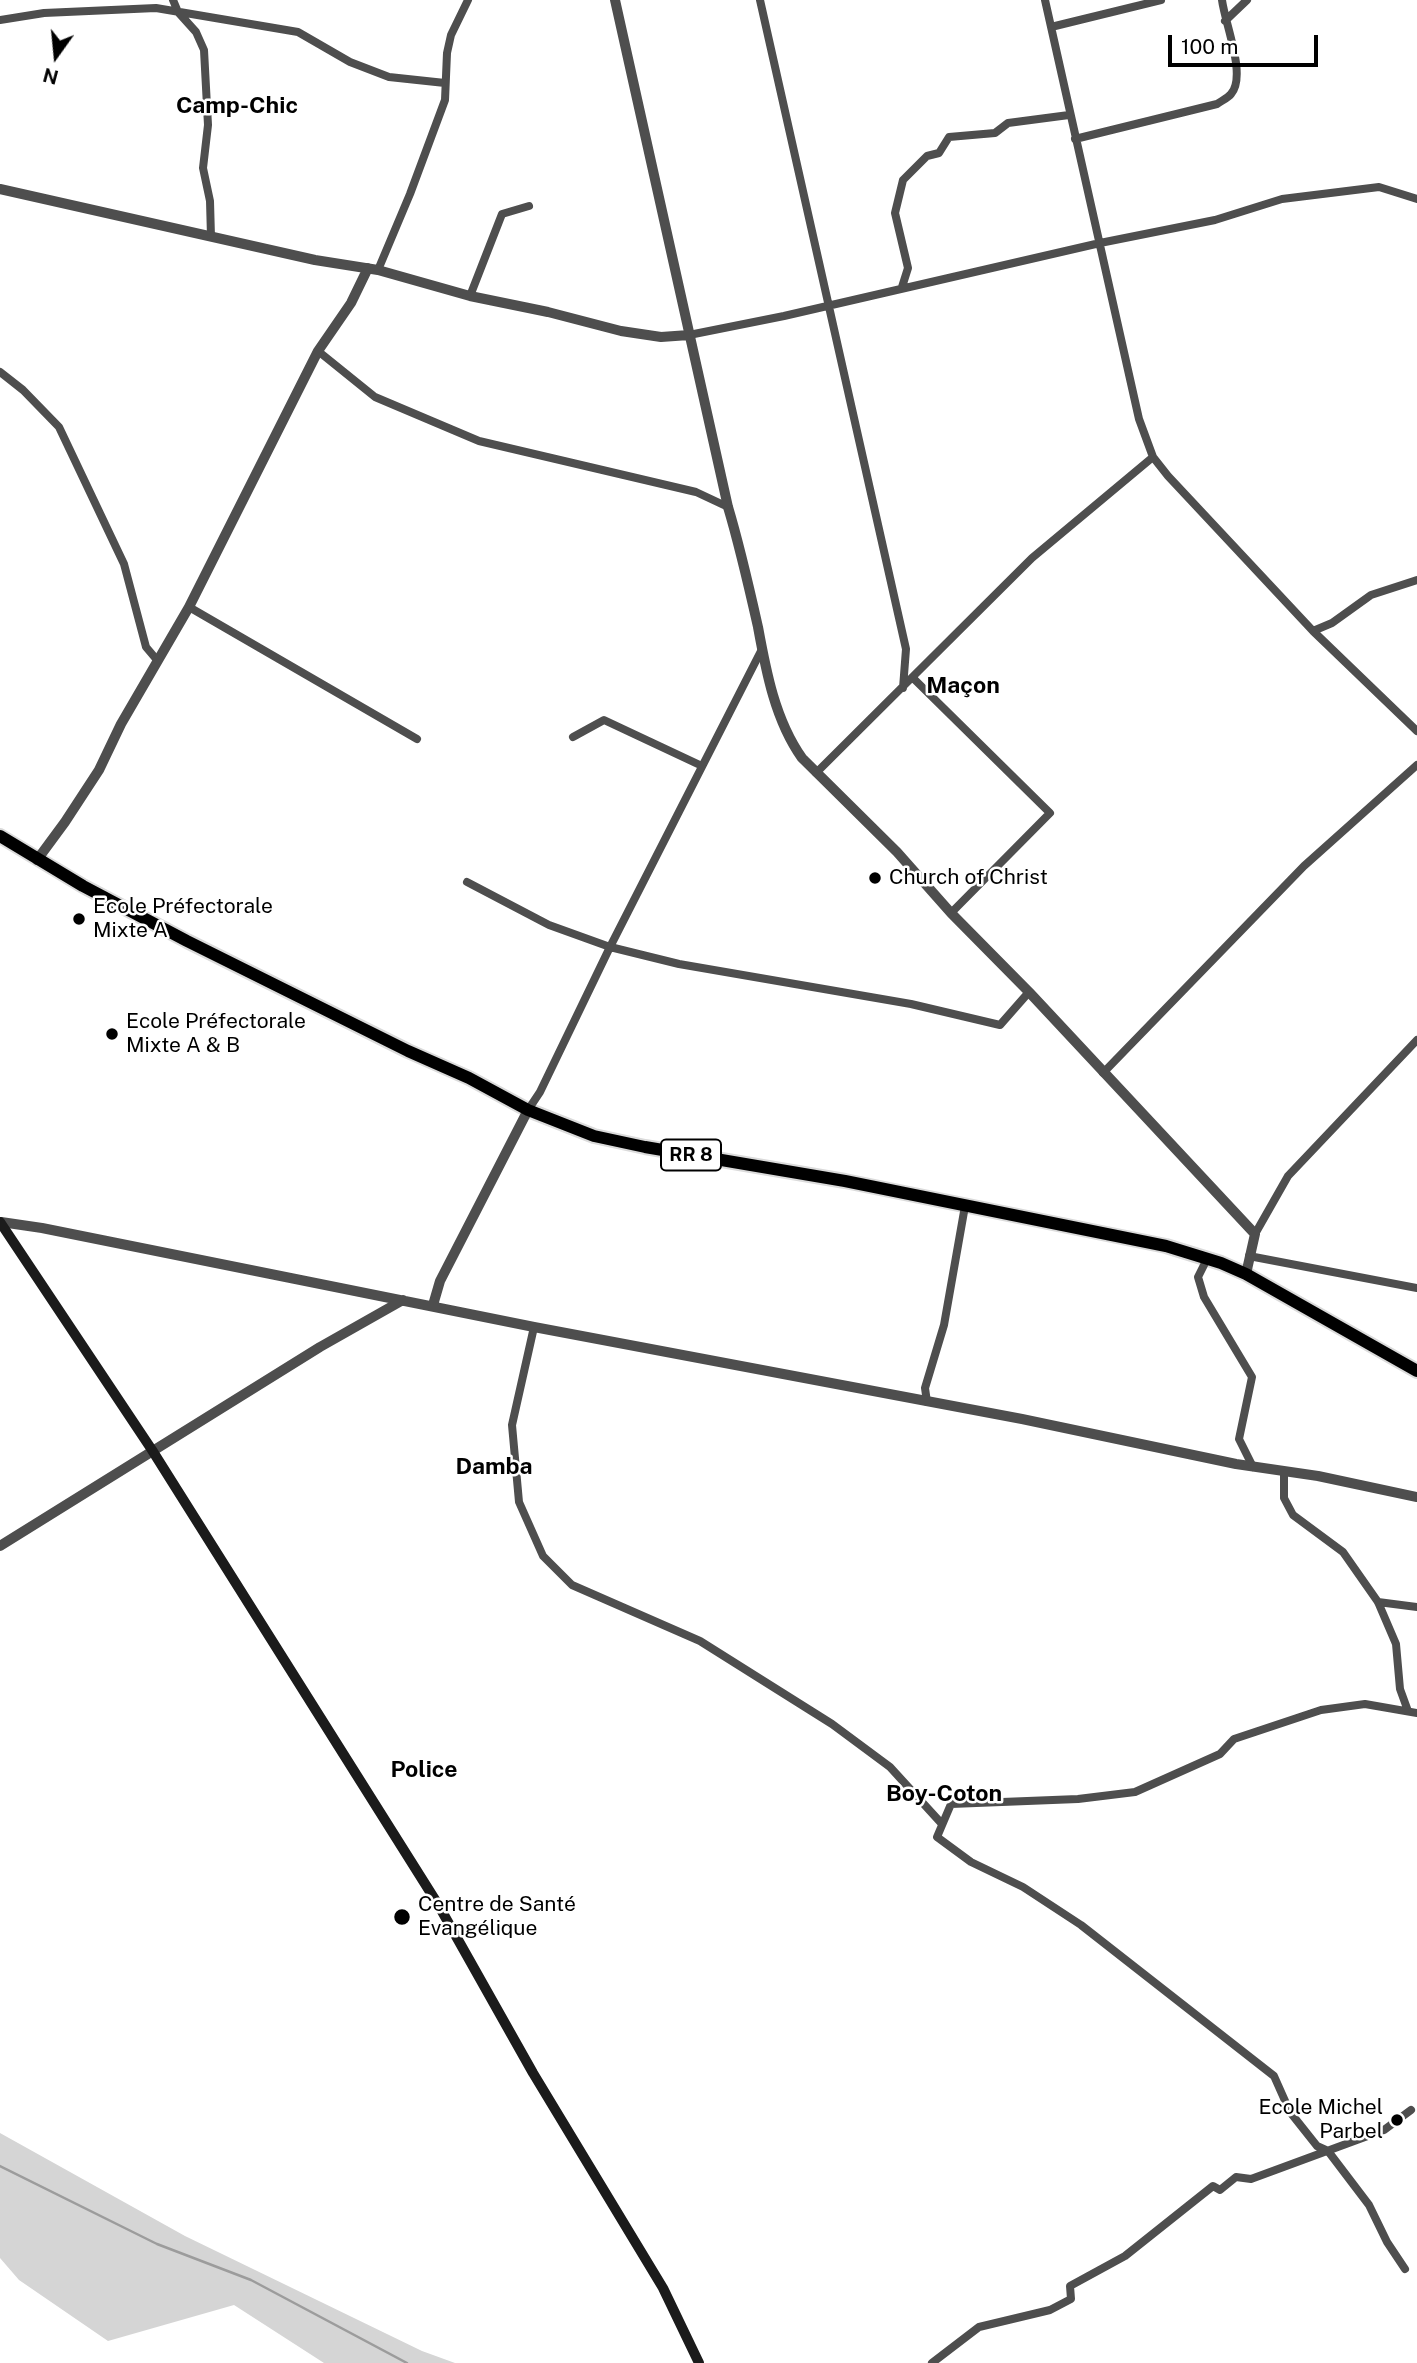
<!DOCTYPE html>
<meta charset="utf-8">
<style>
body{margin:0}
#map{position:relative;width:1417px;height:2363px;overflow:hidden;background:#fff;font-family:"Public Sans",sans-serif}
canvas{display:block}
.north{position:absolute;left:21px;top:21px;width:70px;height:70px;-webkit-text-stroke:5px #fff;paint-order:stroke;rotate:195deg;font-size:19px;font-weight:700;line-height:28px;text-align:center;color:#000}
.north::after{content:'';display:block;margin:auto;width:24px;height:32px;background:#000;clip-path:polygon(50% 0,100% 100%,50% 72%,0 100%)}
.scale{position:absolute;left:1168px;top:35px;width:150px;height:32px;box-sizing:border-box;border:4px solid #000;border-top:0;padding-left:9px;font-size:21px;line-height:24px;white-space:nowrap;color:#000;-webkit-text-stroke:5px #fff;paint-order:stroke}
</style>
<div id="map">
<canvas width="1417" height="2363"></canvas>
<div class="north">N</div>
<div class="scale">100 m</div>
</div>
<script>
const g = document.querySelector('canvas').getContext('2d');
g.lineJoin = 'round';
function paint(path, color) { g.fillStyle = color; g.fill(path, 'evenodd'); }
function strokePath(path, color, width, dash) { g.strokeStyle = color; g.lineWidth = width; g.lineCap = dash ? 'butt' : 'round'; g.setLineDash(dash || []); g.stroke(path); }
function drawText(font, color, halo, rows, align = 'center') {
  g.font = font + ' "Public Sans",sans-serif'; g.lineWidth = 5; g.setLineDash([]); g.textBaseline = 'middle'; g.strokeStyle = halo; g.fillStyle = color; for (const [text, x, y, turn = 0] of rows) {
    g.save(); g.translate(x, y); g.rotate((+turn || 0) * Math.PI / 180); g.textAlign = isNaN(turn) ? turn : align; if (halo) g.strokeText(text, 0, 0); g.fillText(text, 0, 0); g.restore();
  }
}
paint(new Path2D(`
 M0 2133 185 2236 422 2351 455 2363H324L234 2305 108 2341 19 2280 0 2258Z`), '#d5d5d5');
strokePath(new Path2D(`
 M0 2166 157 2244 251 2280 407 2363`), '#9c9c9c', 2.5);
const primary = new Path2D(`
 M0 836 83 886 187 941 408 1051 469 1078 528 1110 594 1136 645 1147 845 1181 1166 1246 1221 1263 1246 1274 1417 1371`);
strokePath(primary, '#dbdbdb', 16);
strokePath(new Path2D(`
 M173 0 178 12 196 32 204 50 208 125 203 168 210 201 211 237
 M760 0 906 649 903 688
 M1045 0 1139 419 1153 457 1168 476 1313 631 1417 731
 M0 20 44 13 156 8 298 32 350 62 389 77 445 83
 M1225 21 1247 0
 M1051 27 1161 0
 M1075 139 1217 104C1221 101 1228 98 1231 94 1247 76 1225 24 1222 0
 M378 270 410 194 445 100 447 53 451 35 468 0
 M902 287 908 268 895 213 903 180 927 156 939 153 949 137 995 133 1008 123 1069 115
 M470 296 502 214 529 206
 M689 335 784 316 1100 243 1215 220 1282 199 1379 187 1417 199
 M318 351 375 397 479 441 696 492 728 507
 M0 372 23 390 59 427 124 564 146 647 157 660
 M189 607 417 739
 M1313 631 1332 623 1371 595 1417 580
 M913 678 1050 813 951 913
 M573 737 604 720 702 766
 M816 773 1032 558 1153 457
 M467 882 549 925 610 947 679 964 911 1004 1000 1025 1029 992
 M1103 1073 1304 866 1417 765
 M528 1110 540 1092 610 947 761 651
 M1255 1234 1288 1176 1417 1040
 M1249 1256 1417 1288
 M1207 1259 1198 1277 1204 1297 1252 1377 1239 1439 1253 1467
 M534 1327 512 1425 519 1502 543 1556 572 1585 700 1641 832 1724 890 1767 942 1824
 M927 1402 925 1388 944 1325 965 1206
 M1284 1471V1498L1293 1515 1343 1552 1378 1602 1396 1644 1400 1689 1408 1711
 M1378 1602 1417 1607
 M1405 2269 1387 2242 1369 2205 1328 2151 1317 2146 1290 2112 1274 2076 1081 1925 1023 1887 971 1862 937 1837 951 1804 1078 1799 1135 1792 1220 1754 1234 1739 1321 1710 1365 1704 1417 1713
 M932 2363 979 2327 1050 2310 1071 2299 1070 2286 1125 2256 1213 2186 1220 2190 1236 2177 1251 2179 1384 2130 1411 2110`), '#4e4e4e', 8);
strokePath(new Path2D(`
 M615 0 728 507C740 547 749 587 758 627 766 671 775 720 802 758L897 852 951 913 1029 992 1255 1234 1246 1274
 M0 189 315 260 378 270 470 296 548 312 621 331 661 337 689 335
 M37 860 65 822 99 770 121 724 189 607 318 351 351 303 368 268
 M1 1222 42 1228 534 1327 1022 1419 1236 1464 1318 1476 1417 1497
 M433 1305 440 1281 528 1110
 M0 1546 320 1347 403 1300`), '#4e4e4e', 10);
strokePath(new Path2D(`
 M0 1222 152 1450 439 1906 533 2073 663 2288 699 2363`), '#1b1b1b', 10);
strokePath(primary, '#000', 12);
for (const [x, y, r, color] of [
 [875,878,7,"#000"],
 [79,919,7,"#000"],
 [112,1034,7,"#000"],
 [402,1917,9,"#000"],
 [1397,2120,7,"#000"]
]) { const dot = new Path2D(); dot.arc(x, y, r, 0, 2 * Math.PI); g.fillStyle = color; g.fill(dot); strokePath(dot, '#fff', 2.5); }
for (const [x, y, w] of [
 [691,1155,60]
]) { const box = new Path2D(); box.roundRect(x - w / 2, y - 15.5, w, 31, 5); g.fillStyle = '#fff'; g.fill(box); strokePath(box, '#000', 2); }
drawText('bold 19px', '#000', null, [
 ["RR 8",691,1155]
]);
drawText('21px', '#000', '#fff', [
 ["Church of Christ",889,878],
 ["Ecole Préfectorale",93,907],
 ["Mixte A",93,931],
 ["Ecole Préfectorale",126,1022],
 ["Mixte A & B",126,1046],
 ["Centre de Santé",418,1905],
 ["Evangélique",418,1929],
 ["Ecole Michel",1383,2108,"right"],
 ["Parbel",1383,2132,"right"]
], 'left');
drawText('bold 23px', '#000', '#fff', [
 ["Camp-Chic",237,106],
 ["Maçon",963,686],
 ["Damba",494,1467],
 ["Police",424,1770],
 ["Boy-Coton",944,1794]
]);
</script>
